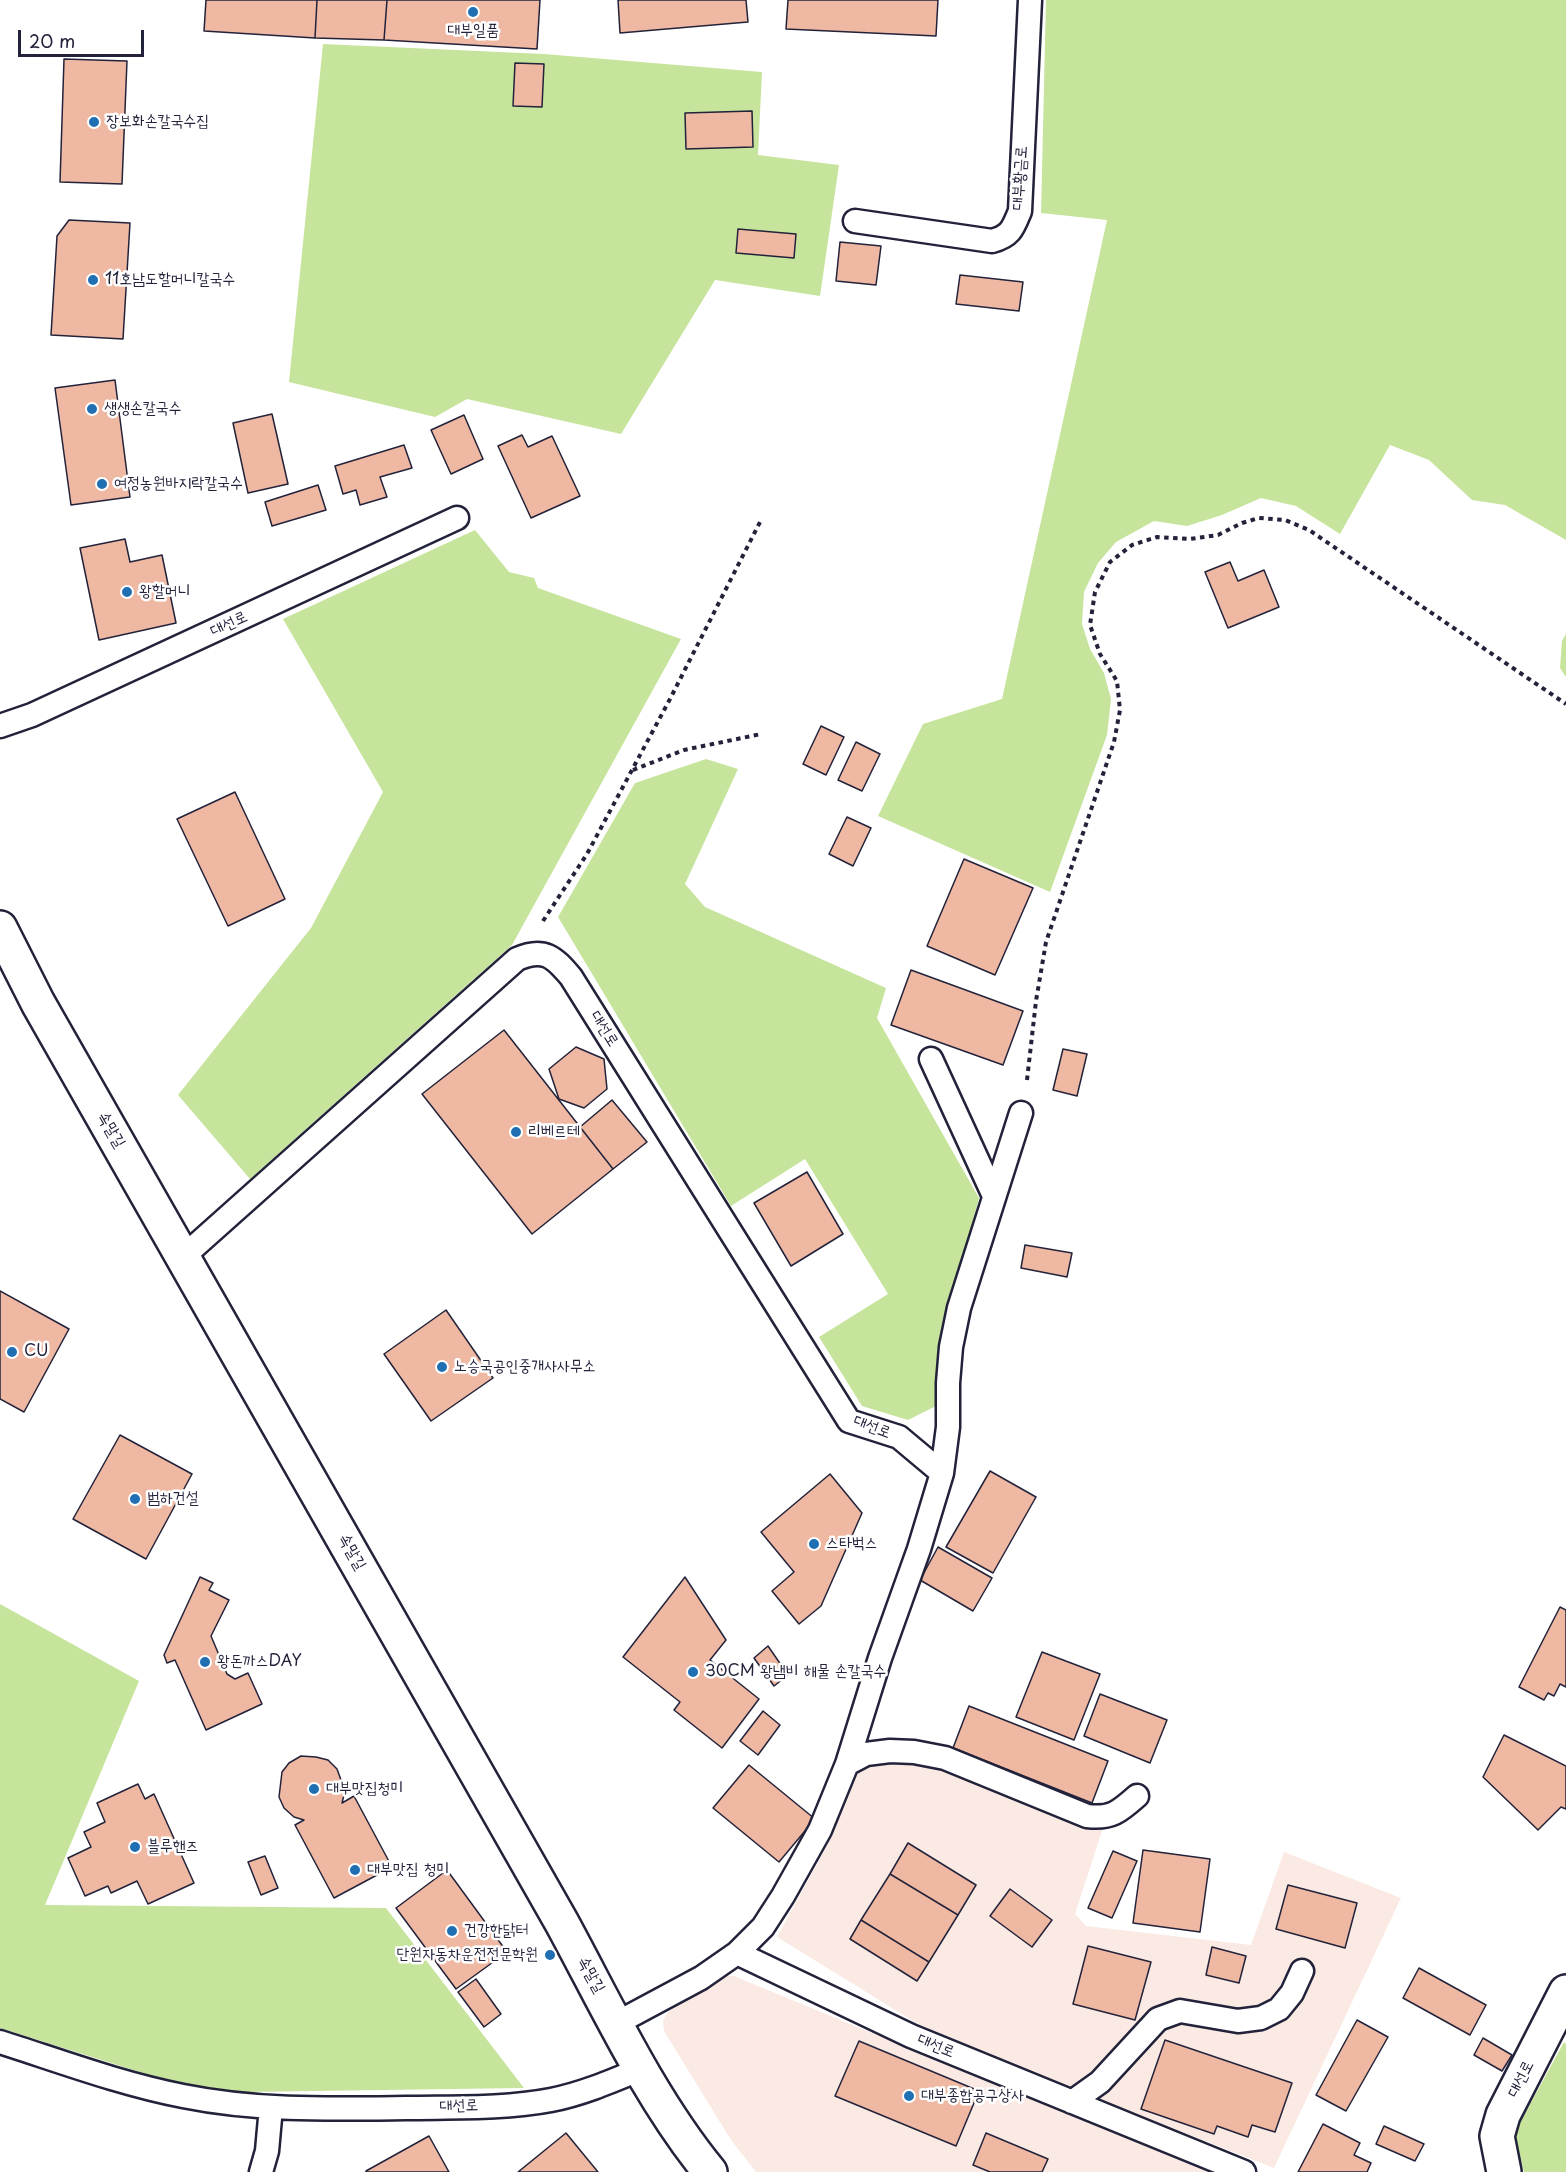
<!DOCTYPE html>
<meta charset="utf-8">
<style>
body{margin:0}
#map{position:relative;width:1566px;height:2172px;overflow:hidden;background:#fff;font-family:"Playpen Sans",sans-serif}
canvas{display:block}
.scale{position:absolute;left:18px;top:30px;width:126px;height:27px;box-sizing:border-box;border:3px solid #22223b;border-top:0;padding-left:8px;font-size:18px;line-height:21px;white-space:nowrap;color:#22223b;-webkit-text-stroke:4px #fff;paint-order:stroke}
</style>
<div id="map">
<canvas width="1566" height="2172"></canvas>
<div class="scale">20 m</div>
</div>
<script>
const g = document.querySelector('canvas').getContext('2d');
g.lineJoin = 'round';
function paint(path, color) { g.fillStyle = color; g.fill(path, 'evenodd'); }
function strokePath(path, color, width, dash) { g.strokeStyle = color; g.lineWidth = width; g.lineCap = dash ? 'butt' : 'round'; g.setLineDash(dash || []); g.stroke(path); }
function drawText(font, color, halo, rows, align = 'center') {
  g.font = font + ' "Playpen Sans","Poor Story",sans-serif'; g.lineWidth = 5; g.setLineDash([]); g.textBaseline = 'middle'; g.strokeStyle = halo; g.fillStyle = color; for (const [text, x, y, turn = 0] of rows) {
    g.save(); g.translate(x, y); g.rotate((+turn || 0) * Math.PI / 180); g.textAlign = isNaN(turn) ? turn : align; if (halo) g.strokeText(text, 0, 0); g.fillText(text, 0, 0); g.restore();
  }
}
paint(new Path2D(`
 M903 1760 928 1765 1081 1822 1103 1828 1075 1914 1086 1926 1251 1945 1284 1852 1401 1898 1274 2168 1042 2077 918 2024 777 1937 829 1842 852 1779 865 1767 883 1761Z
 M720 1976H734L1208 2172H756L731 2140 664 2031 663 2021 667 2013Z`), '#faeae3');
paint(new Path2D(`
 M1046 0H1566V540L1505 505 1472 500 1429 460 1390 445 1340 534 1296 506 1261 498 1222 515 1187 526 1154 521 1116 542 1098 563 1084 592 1082 624 1090 649 1104 673 1111 699 1107 735 1050 892 878 816 923 724 1002 699 1107 220 1041 213Z
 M323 44 544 54 762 72 758 155 839 165 820 296 715 280 621 434 467 399 435 417 289 382Z
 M475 530 509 572 534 578 538 588 681 639 512 945 250 1179 178 1095 311 928 383 792 283 619Z
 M1566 634V677L1560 668 1562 641Z
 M706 759 738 769 685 884 705 907 886 988 877 1018 979 1198 946 1320 936 1406 908 1420 862 1406 819 1337 888 1294 805 1159 731 1206 558 917 635 783Z
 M0 1604 139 1681 45 1905 386 1908 524 2088 244 2092 197 2087 146 2074 0 2028Z
 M1564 2042 1566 2044V2172H1524L1515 2135 1518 2126Z`), '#c7e49c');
const building = new Path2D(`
 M206 0H317L315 38 204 31Z
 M317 0H387L384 40 315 38Z
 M387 0H540L537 49 384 40Z
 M618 0H746L748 22 620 33Z
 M788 0H938L936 36 786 29Z
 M64 59 127 61 122 184 60 182Z
 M515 63 544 64 542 107 513 106Z
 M752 111 753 147 686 149 685 113Z
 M69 220 130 223 123 339 51 335 57 236Z
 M738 229 796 234 794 258 736 253Z
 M840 242 881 246 876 285 836 281Z
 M960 275 1023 282 1019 311 956 304Z
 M115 380 130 497 71 505 55 388Z
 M272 414 288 484 248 493 233 423Z
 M464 415 483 459 451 474 431 430Z
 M522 435 528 447 552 436 580 496 531 518 498 446Z
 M404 445 412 468 380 477 387 497 360 505 356 490 343 494 335 466Z
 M318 485 326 510 272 526 265 502Z
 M125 539 130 562 162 555 176 623 99 640 80 548Z
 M1230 562 1238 581 1264 570 1279 607 1228 628 1205 572Z
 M821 726 844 737 826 775 803 764Z
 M856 742 880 754 862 791 838 780Z
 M235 792 285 899 228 926 177 819Z
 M847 817 871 828 853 866 829 854Z
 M964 859 1033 888 995 975 927 946Z
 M911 970 1023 1011 1003 1065 891 1025Z
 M504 1030 613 1169 532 1234 422 1094Z
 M576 1047 604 1059 607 1089 584 1108 559 1099 549 1069Z
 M1063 1049 1087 1054 1077 1096 1053 1090Z
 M612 1100 647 1142 613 1169 580 1127Z
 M807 1172 843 1234 791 1266 754 1203Z
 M1025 1245 1072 1253 1067 1277 1021 1268Z
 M0 1291 69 1329 24 1412 0 1399Z
 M446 1310 493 1378 431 1421 384 1354Z
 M120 1435 192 1474 146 1559 73 1519Z
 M990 1471 1036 1497 993 1573 946 1547Z
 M830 1474 862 1513 821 1606 799 1624 772 1591 794 1572 761 1532Z
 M938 1547 992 1578 973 1611 920 1580Z
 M200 1577 213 1583 209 1590 229 1600 211 1636 227 1674 235 1679 248 1673 262 1704 206 1730 175 1660 167 1663 164 1655Z
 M685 1577 726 1640 710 1660 759 1699 722 1748 674 1710 680 1702 623 1657Z
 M1560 1607 1566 1610V1687L1560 1684 1554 1696 1548 1693 1544 1700 1519 1687Z
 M768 1646 788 1675 774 1686 754 1658Z
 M1042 1652 1100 1674 1074 1740 1016 1717Z
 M1100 1694 1167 1720 1150 1763 1084 1736Z
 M969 1706 1108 1761 1092 1803 953 1748Z
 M763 1711 780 1725 758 1755 740 1741Z
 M1504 1735 1566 1766V1809L1561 1807 1538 1830 1483 1777Z
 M301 1756 316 1757 328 1760 337 1769 345 1791 342 1803 354 1796 392 1867 334 1898 295 1825 304 1820 294 1817 284 1808 279 1797 282 1772 289 1763Z
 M749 1765 815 1819 779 1862 713 1808Z
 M138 1784 145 1799 154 1794 194 1883 148 1904 137 1881 111 1893 108 1886 85 1896 68 1858 91 1847 84 1832 105 1822 97 1803Z
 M908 1843 976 1885 958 1915 890 1874Z
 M1143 1850 1210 1859 1200 1932 1133 1923Z
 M1113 1851 1137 1861 1112 1918 1088 1908Z
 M265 1856 278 1888 261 1895 248 1862Z
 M447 1870 507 1952 456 1989 396 1908Z
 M890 1874 958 1915 929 1962 861 1920Z
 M1288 1885 1357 1903 1345 1948 1276 1929Z
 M1010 1889 1052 1920 1032 1947 990 1916Z
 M861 1920 929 1962 917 1981 850 1939Z
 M1088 1946 1151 1962 1135 2020 1073 2004Z
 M1212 1947 1246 1956 1239 1983 1206 1975Z
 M1419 1968 1486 2005 1470 2035 1403 1998Z
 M476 1979 501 2014 484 2027 458 1992Z
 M1357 2020 1388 2037 1346 2111 1316 2095Z
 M1483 2038 1512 2055 1502 2071 1474 2055Z
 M1165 2040 1292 2083 1275 2132 1252 2125 1248 2137 1217 2126 1214 2134 1141 2109Z
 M859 2041 979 2091 956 2146 835 2096Z
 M1323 2124 1360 2143 1354 2155 1371 2163 1367 2172H1298Z
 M1384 2126 1424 2144 1415 2161 1376 2144Z
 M566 2133 598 2172H518Z
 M986 2133 1048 2159 1042 2172H990L973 2165Z
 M429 2136 449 2172H366V2171Z`);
paint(building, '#eeb8a2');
strokePath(building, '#22223b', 1.5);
const lane = new Path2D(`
 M855 221 992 241C1011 236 1013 228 1020 211L1030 0
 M0 726 32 715 457 518
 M931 1059 994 1196
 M184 1256 517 959C544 947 554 957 571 977L849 1421 899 1437 942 1473
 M847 1764 866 1754 890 1751 914 1752 945 1758 1087 1816C1111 1819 1119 1812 1137 1796
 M737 1953 911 2036 1244 2172
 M617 2023 701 1978 737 1953 763 1927 783 1896 820 1830 847 1764 880 1658 919 1549 942 1473 948 1427V1383L951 1347 959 1308 1021 1113
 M0 2042C60 2061 121 2084 183 2096 257 2111 331 2109 406 2108 454 2107 504 2109 551 2100 582 2094 612 2081 641 2069
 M1072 2102 1100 2082 1158 2019 1180 2011 1238 2021 1261 2018 1279 2009 1292 1993 1302 1971
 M261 2172 267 2151 271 2107`);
const street = new Path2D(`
 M1504 2172 1497 2136 1503 2115 1566 1992`);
const secondary = new Path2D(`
 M0 928 38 1003 562 1923C607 2006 650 2099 710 2172`);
strokePath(lane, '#22223b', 27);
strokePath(street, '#22223b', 38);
strokePath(secondary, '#22223b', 38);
strokePath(new Path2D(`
 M633 770 684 750 761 734
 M543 921 587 854 670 699 760 522
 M1027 1080 1036 1001 1046 942 1114 742 1120 710 1117 681 1100 654 1090 625 1095 592 1110 562 1132 545 1157 537 1190 539 1218 535 1242 523 1259 518 1285 520 1309 530 1566 704`), '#22223b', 4, [4.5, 4.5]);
strokePath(lane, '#fff', 22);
strokePath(street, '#fff', 33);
strokePath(secondary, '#fff', 33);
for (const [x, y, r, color] of [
 [473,12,6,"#1f6fb2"],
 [94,122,6,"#1f6fb2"],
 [93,280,6,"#1f6fb2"],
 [92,409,6,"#1f6fb2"],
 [102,484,6,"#1f6fb2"],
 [127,592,6,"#1f6fb2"],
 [516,1132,6,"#1f6fb2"],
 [12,1352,6,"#1f6fb2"],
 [442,1367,6,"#1f6fb2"],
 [135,1499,6,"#1f6fb2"],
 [814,1544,6,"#1f6fb2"],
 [205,1662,6,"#1f6fb2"],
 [693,1672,6,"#1f6fb2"],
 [314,1789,6,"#1f6fb2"],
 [135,1847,6,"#1f6fb2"],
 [355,1870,6,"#1f6fb2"],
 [452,1931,6,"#1f6fb2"],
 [550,1955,6,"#1f6fb2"],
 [909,2096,6,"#1f6fb2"]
]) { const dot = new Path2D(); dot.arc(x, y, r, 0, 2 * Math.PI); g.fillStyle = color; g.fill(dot); strokePath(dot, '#fff', 2); }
drawText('16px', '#22223b', '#fff', [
 ["대부일품",473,31,"center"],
 ["장보화손칼국수집",106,122],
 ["11호남도할머니칼국수",105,280],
 ["생생손칼국수",104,409],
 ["여정농원바지락칼국수",114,484],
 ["왕할머니",139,592],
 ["리베르테",528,1132],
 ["CU",24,1352],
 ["노승국공인중개사사무소",454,1367],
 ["범하건설",147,1499],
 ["스타벅스",826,1544],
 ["왕돈까스DAY",217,1662],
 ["30CM 왕냄비 해물 손칼국수",705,1672],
 ["대부맛집청미",326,1789],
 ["블루핸즈",147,1847],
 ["대부맛집 청미",367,1870],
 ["건강한닭터",464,1931],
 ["단원자동차운전전문학원",538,1955,"right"],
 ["대부종합공구상사",921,2096]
], 'left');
drawText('16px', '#22223b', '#fff', [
 ["대부황금로",1020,178,-86],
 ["대선로",229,624,-25],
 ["대선로",604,1029,58],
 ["속말길",111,1130,60],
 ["대선로",872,1427,21],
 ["속말길",352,1552,61],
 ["속말길",591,1975,61],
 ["대선로",936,2046,22],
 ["대선로",1521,2079,-63],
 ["대선로",459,2106,-2]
]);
</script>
